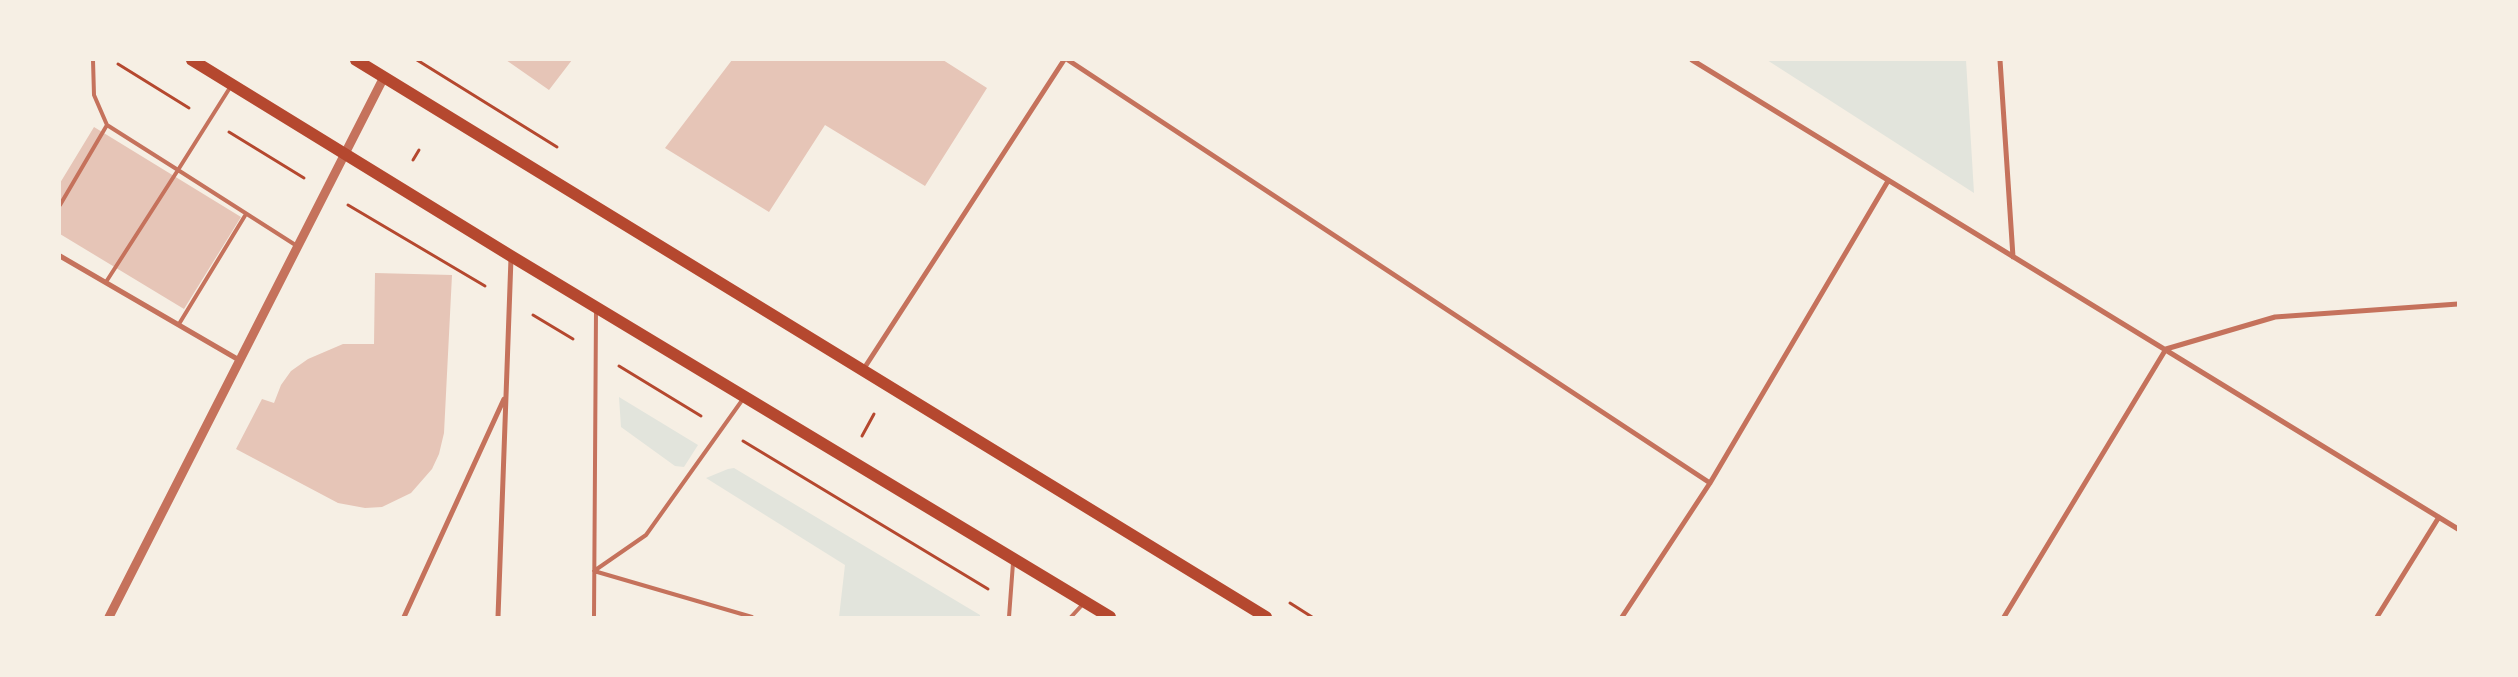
<!DOCTYPE html>
<style>
body{margin:0}
#map{position:relative;width:2518px;height:677px;overflow:hidden;background:#f6efe4;font-family:Montserrat,sans-serif}
canvas{display:block}
.frame{position:absolute;inset:0;border:61px solid #f6efe4;pointer-events:none}
</style>
<div id="map">
<canvas width="2518" height="677"></canvas>
<div class="frame"></div>
</div>
<script>
const g = document.querySelector('canvas').getContext('2d');
g.lineJoin = 'round';
function paint(path, color) { g.fillStyle = color; g.fill(path, 'evenodd'); }
function strokePath(path, color, width, dash) { g.strokeStyle = color; g.lineWidth = width; g.lineCap = dash ? 'butt' : 'round'; g.setLineDash(dash || []); g.stroke(path); }
paint(new Path2D(`
 M1767 60H1966L1974 193Z
 M619 397 698 445 684 467 675 466 621 427Z
 M734 468 980 615V617H839L845 565 706 478 728 469Z`), '#e2e4dc');
paint(new Path2D(`
 M506 60H572L549 90Z
 M732 60H943L987 88 925 186 825 125 769 212 665 148Z
 M94 127 241 217 184 309 60 234V183Z
 M375 273 452 275 444 433 439 454 432 469 411 493 382 507 365 508 338 503 236 449 262 399 274 403 281 385 291 371 308 359 343 344H374Z`), '#e6c5b7');
strokePath(new Path2D(`
 M417 60 557 147
 M118 64 189 108
 M229 132 304 178
 M413 160 419 150
 M348 205 485 286
 M533 315 573 339
 M619 366 701 416
 M862 436 874 414
 M743 441 988 589
 M1290 603 1312 617`), '#b5482f', 3);
strokePath(new Path2D(`
 M93 60 94 95 107 125 178 170 106 282
 M231 86 178 170 297 246
 M60 205 107 125
 M179 324 246 214
 M594 571 646 535 743 399
 M594 571 752 617
 M594 617 596 311
 M1009 617 1013 563
 M1071 617 1083 604`), '#c5725c', 4);
strokePath(new Path2D(`
 M1068 60 1710 483
 M1692 60 2458 529
 M2000 60 2013 257
 M60 256 239 360
 M863 370 1064 60
 M404 617 504 399
 M498 617 511 258
 M1622 617 1710 483 1888 181
 M2004 617 2166 349 2275 317 2458 304
 M2377 617 2439 517`), '#c5725c', 5);
strokePath(new Path2D(`
 M109 617 384 77`), '#c5725c', 9);
strokePath(new Path2D(`
 M192 60 511 256 1110 617
 M356 60 1266 617`), '#b5482f', 12);
</script>
